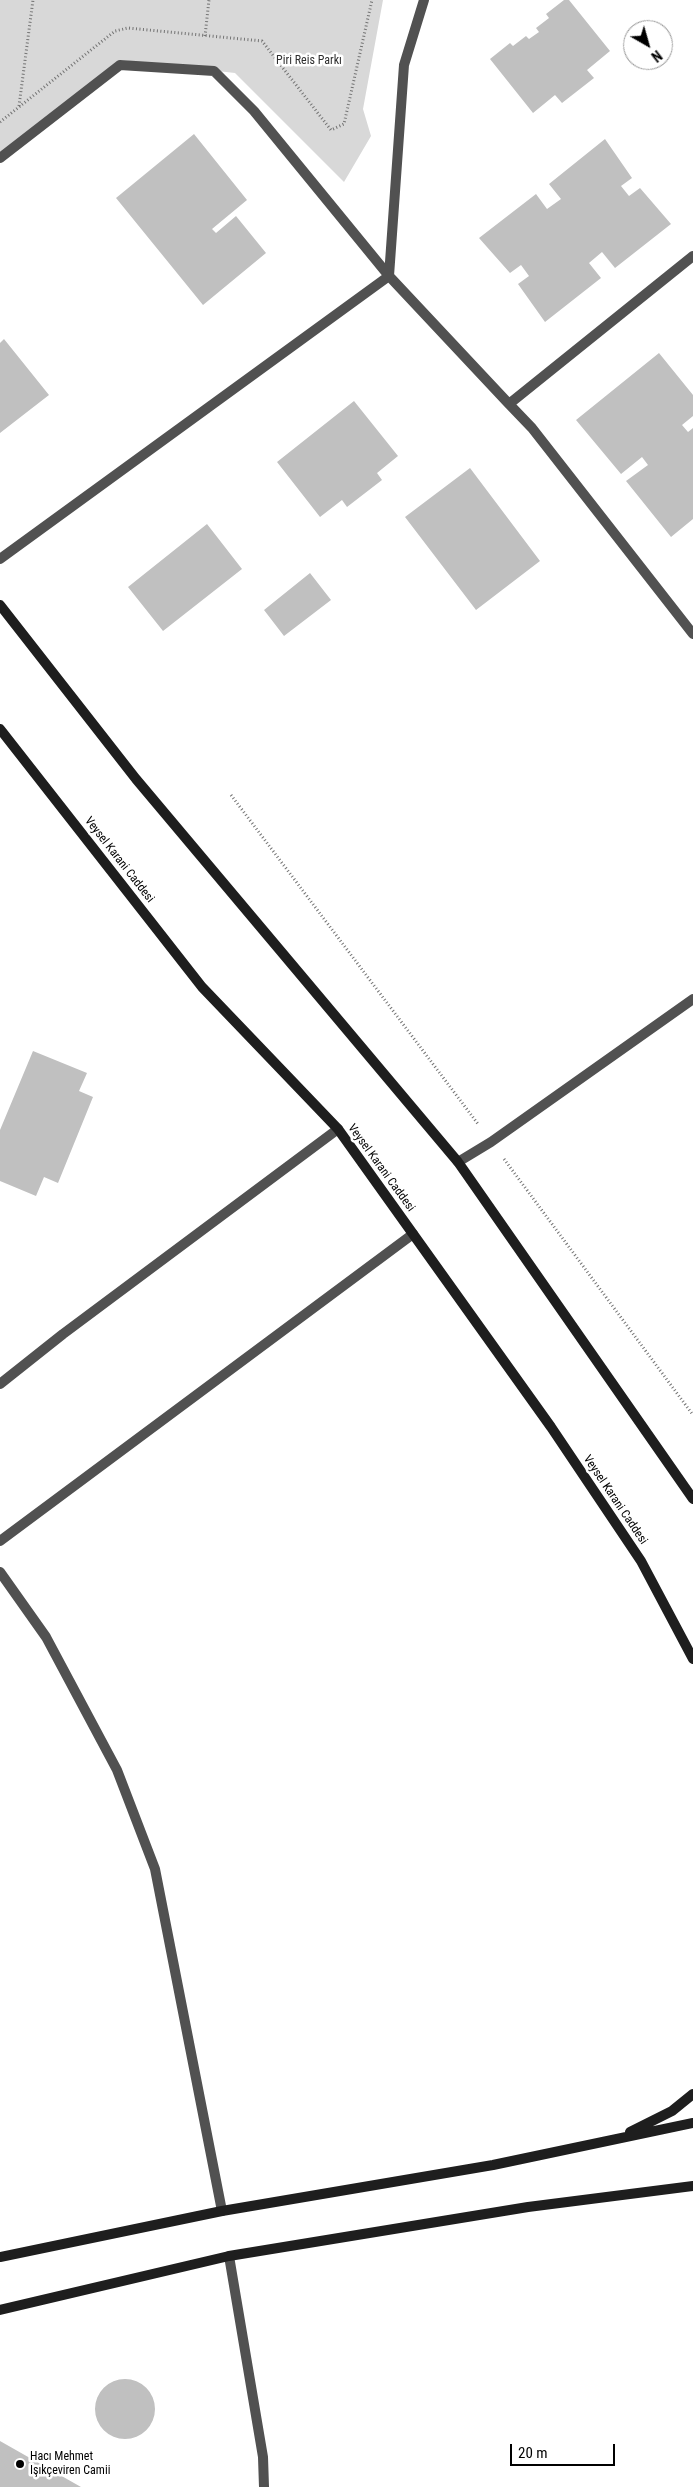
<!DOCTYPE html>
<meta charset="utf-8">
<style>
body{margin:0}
#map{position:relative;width:693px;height:2487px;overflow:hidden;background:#fff;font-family:"Roboto Condensed",sans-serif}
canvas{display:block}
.north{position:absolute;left:623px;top:20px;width:50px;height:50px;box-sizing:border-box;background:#fff;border:1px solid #999;border-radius:50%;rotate:142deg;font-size:14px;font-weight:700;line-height:20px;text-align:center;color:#000}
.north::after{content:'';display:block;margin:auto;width:18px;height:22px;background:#000;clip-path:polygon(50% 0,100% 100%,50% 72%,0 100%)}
.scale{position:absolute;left:510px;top:2444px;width:105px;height:22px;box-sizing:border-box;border:2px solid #000;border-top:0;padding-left:6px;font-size:15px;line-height:18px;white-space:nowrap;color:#000;-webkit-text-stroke:4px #fff;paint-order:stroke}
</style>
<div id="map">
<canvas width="693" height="2487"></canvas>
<div class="north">N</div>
<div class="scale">20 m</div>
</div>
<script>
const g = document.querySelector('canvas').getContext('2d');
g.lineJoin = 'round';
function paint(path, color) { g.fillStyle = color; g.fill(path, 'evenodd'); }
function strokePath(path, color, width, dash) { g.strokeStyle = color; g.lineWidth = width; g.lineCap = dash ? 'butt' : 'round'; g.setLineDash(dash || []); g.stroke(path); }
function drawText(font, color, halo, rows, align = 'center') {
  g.font = font + ' "Roboto Condensed",sans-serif'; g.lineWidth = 5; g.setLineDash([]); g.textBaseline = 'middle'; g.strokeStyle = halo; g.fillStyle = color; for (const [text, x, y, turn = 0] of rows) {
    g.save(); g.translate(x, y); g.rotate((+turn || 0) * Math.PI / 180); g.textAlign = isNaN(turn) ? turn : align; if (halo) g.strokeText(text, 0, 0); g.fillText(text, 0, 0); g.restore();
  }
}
paint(new Path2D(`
 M0 0H383L363 109 371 136 344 182 235 73 121 60 0 158Z`), '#d8d8d8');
paint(new Path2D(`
 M564 0H569L610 51 587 70 594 78 562 103 555 95 533 113 490 59 510 43 513 46 526 36 529 39 539 32 536 28 549 18 546 14Z
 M194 134 247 200 212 229 216 233 236 216 266 253 203 305 116 198Z
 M605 139 632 178 621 186 629 196 640 188 671 224 615 268 602 252 589 263 601 278 545 322 518 284 529 276 521 265 510 273 479 238 536 194 547 209 561 199 549 184Z
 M4 339 49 395 0 433V343Z
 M659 353 693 395V416L682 425 688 432 693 428V519L671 537 626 481 648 465 642 457 621 474 576 420Z
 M354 401 398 456 377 473 382 480 347 507 342 500 320 517 277 462Z
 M470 468 540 561 476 610 405 517Z
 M207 524 242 569 163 631 128 587Z
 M310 573 331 600 284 636 264 610Z
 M33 1051 87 1073 79 1091 93 1097 58 1183 44 1177 36 1196 0 1181V1130Z
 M95 2409a30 30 0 1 1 60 0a30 30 0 1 1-60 0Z
 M0 2441 81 2487H0Z`), '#c0c0c0');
strokePath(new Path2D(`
 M205 36 209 0
 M19 106 33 0
 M0 122 115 31 128 28 262 41 331 130 344 124 372 0
 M231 795 478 1124
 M504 1159 693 1415`), '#737373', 3, [1, 2.5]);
strokePath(new Path2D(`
 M0 158 120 65 214 71 254 111 389 276 509 404
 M693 256 509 404 532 428 693 634
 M0 559 389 276 404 65 424 0
 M458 1162 491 1142 693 999
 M0 1384 63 1334 338 1129
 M0 1541 413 1234
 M0 1572 46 1637 117 1770 155 1869 222 2211
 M229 2256 263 2457 264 2487`), '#515151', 10);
strokePath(new Path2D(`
 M0 605 136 779 458 1162 693 1499
 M0 729 202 987 338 1129 551 1427 641 1561 693 1659
 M630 2132 672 2111 693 2094
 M0 2257 222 2211 493 2165 693 2123
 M0 2310 229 2256 528 2207 693 2186`), '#1e1e1e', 10);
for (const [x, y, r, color] of [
 [20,2464,5,"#000"]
]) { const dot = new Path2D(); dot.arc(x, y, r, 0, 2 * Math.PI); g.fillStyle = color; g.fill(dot); strokePath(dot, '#fff', 2); }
drawText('12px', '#2f2f2f', '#fff', [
 ["Piri Reis Parkı",309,61]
]);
drawText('12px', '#000', '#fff', [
 ["Veysel Karani Caddesi",119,860,52],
 ["Veysel Karani Caddesi",381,1168,54],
 ["Veysel Karani Caddesi",615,1500,56]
]);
drawText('12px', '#000', '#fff', [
 ["Hacı Mehmet",30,2457],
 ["Işıkçeviren Camii",30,2471]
], 'left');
</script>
